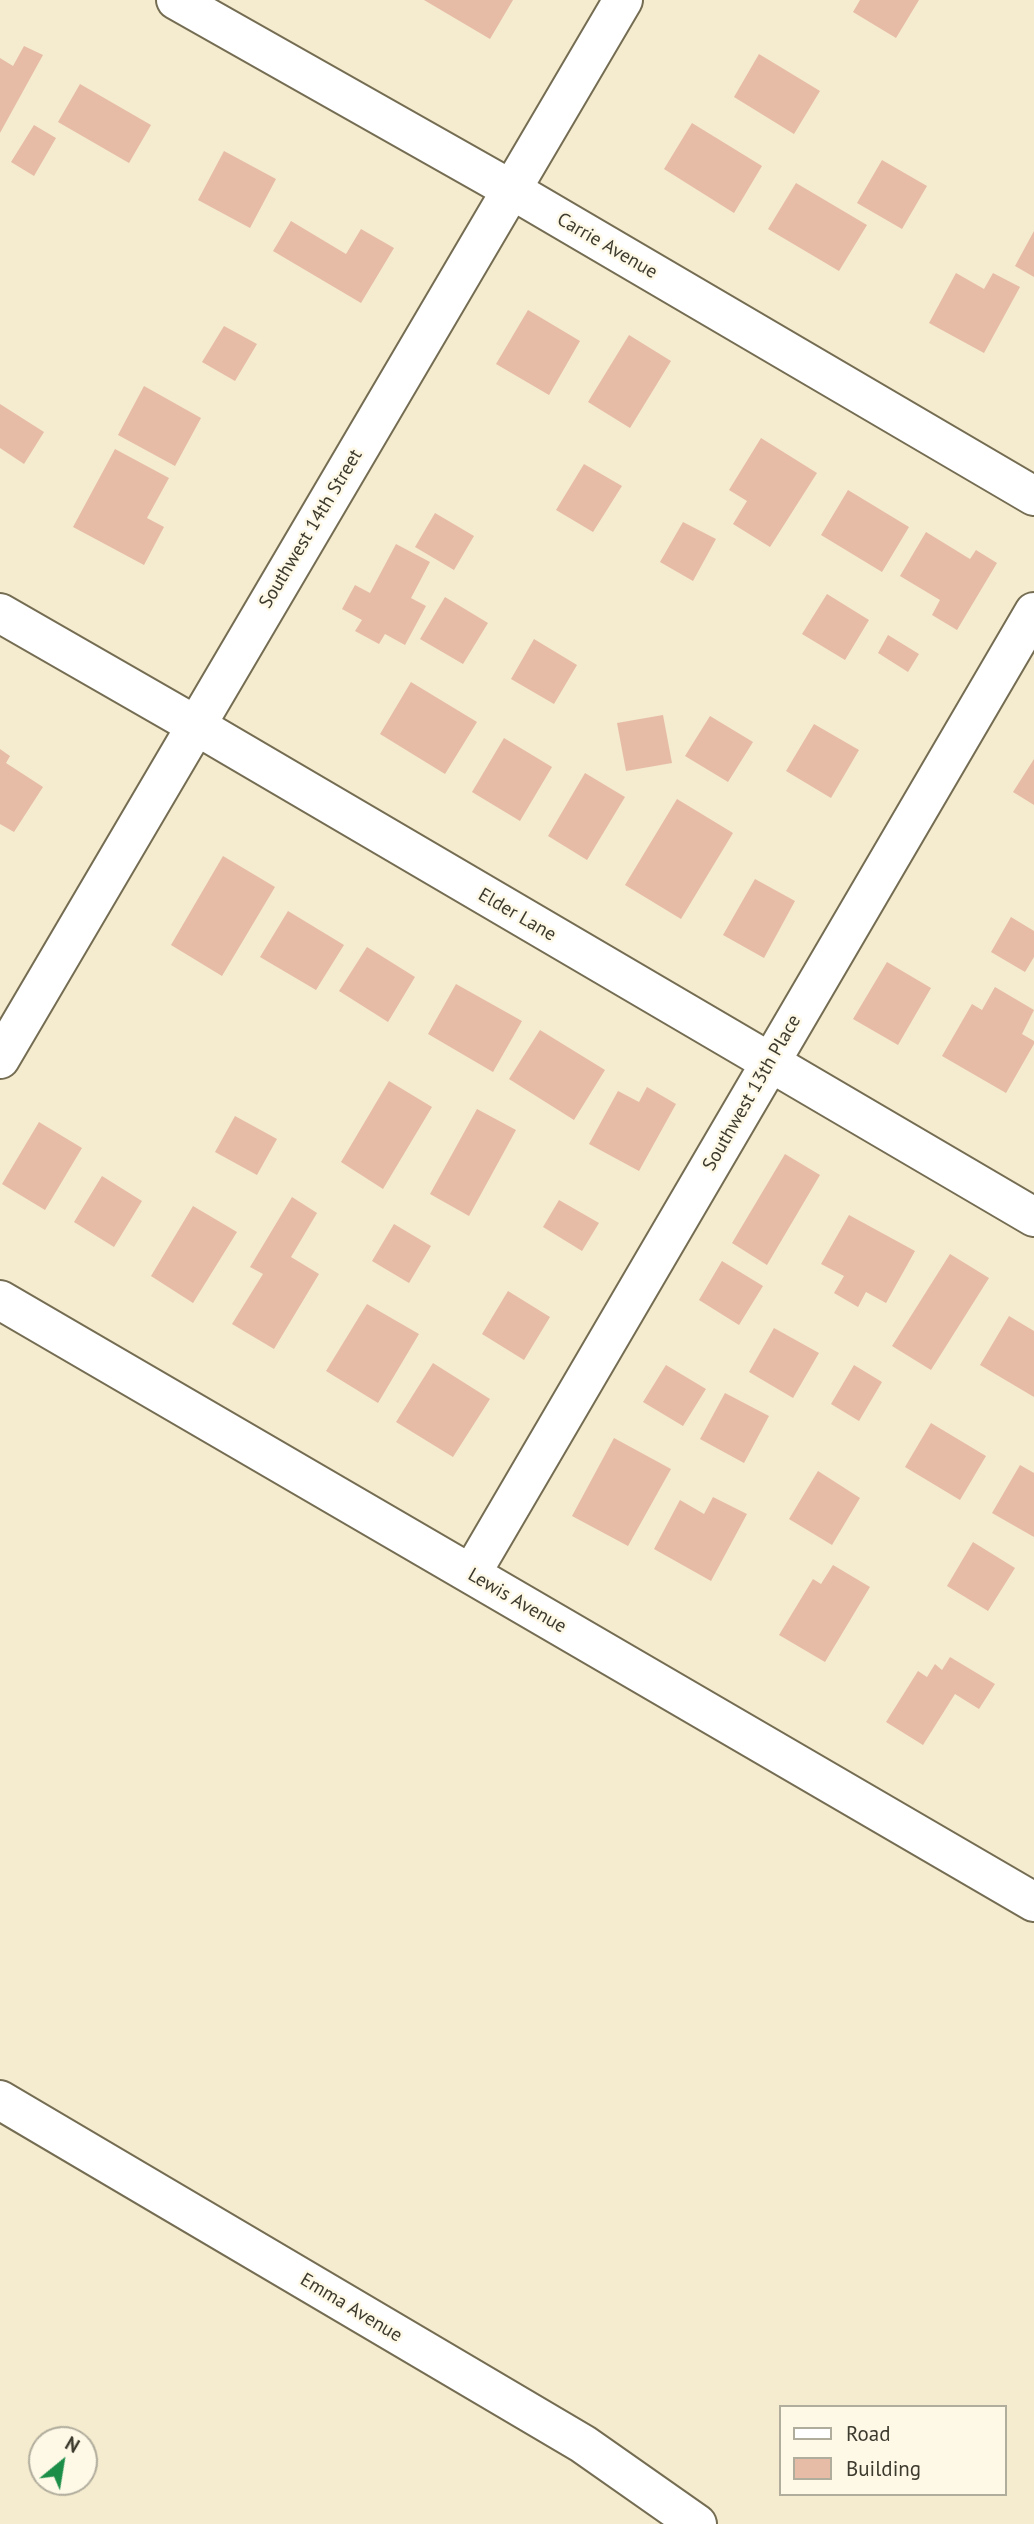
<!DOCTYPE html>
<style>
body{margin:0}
#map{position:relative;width:1034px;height:2524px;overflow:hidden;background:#f5ebce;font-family:"PT Sans",sans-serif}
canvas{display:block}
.legend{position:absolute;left:779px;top:2405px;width:228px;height:91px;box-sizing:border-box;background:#fef9e7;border:2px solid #b1ad9d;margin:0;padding:9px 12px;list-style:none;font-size:21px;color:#3d3a2e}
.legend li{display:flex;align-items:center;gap:14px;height:35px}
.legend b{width:35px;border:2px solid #b1ad9d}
.north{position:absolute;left:28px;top:2426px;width:70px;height:70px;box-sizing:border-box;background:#fef9e7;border:2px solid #b1ad9d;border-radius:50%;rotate:30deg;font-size:19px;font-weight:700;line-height:28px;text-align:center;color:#3d3a2e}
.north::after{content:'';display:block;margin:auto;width:24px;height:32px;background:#1c8e47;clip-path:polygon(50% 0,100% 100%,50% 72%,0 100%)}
</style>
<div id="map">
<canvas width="1034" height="2524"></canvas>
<ul class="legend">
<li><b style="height:9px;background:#fff"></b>Road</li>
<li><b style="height:19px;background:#e6bca7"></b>Building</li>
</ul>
<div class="north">N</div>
</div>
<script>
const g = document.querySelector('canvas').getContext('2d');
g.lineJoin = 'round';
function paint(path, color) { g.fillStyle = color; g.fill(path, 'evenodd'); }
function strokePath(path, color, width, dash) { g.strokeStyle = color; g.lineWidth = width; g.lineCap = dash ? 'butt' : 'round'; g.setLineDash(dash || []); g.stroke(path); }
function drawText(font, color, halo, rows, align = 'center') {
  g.font = font + ' "PT Sans",sans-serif'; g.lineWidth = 5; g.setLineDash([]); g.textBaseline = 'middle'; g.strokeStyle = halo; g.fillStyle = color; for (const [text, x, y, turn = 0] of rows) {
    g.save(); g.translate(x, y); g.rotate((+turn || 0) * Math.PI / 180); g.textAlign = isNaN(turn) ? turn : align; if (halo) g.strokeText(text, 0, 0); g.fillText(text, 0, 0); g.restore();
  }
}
paint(new Path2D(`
 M424 0H513L490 39Z
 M860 0H919L896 38 853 12Z
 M24 46 43 55 0 133V58L13 66Z
 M759 54 820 91 794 134 734 97Z
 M80 84 151 125 129 163 58 122Z
 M692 123 762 166 734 213 664 169Z
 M34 125 56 138 34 176 11 162Z
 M224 151 276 179 250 228 198 200Z
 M882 160 927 186 902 229 857 203Z
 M796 183 867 225 839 271 768 229Z
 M291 221 346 254 361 229 394 248 361 303 273 251Z
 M1034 231V277L1015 266Z
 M956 273 984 289 993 273 1020 287 984 353 929 323Z
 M528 310 580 341 549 395 496 364Z
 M224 326 257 344 235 381 202 362Z
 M629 335 671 361 630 428 588 402Z
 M144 386 201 418 175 466 118 435Z
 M0 404 44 432 24 464 0 448Z
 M761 438 817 473 770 547 733 524 747 501 729 490Z
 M115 449 169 478 147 518 164 527 144 565 73 527Z
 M584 464 622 486 593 532 556 510Z
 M848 490 909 527 882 572 821 535Z
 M435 513 474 536 454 570 415 547Z
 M683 522 716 539 693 581 660 562Z
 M926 532 970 559 976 550 997 563 957 630 932 615 940 600 900 576Z
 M396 544 430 562 411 598 426 606 405 645 385 634 379 644 355 631 362 620 342 609 355 585 370 593Z
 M827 594 869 620 845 660 802 634Z
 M445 597 488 623 463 664 420 639Z
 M888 635 919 654 908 672 878 653Z
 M534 639 577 665 554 704 511 679Z
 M411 682 477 722 445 774 380 734Z
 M663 715 672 763 626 771 617 723Z
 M710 716 753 742 728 782 685 756Z
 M814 724 859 750 831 798 786 771Z
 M504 738 552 767 520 821 472 792Z
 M0 749 10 756 6 763 43 787 14 832 0 824Z
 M1034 759V805L1013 792Z
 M585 773 625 797 587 860 548 836Z
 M677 799 733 833 681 919 625 885Z
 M223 856 275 887 222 976 171 945Z
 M755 879 795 901 764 958 723 935Z
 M288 911 344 945 316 990 260 957Z
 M1011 917 1034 931V957L1025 972 991 952Z
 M367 947 415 977 388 1022 339 991Z
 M887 962 931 988 898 1045 853 1019Z
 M456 984 522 1021 493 1072 428 1034Z
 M995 987 1034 1010 1022 1034 1034 1041V1044L1006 1093 942 1056 972 1004 982 1010Z
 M540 1030 605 1070 574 1120 509 1079Z
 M389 1081 432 1107 383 1189 341 1162Z
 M647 1087 676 1104 639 1171 589 1144 618 1091 639 1102Z
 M477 1109 516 1130 469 1216 430 1194Z
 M235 1116 277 1139 257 1175 215 1152Z
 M39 1122 82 1148 45 1210 2 1184Z
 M785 1154 820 1175 767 1265 732 1243Z
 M102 1176 142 1201 114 1247 74 1222Z
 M292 1197 317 1213 291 1257 319 1274 274 1349 232 1324 263 1274 250 1267Z
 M559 1200 599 1223 582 1251 543 1227Z
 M193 1206 237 1232 193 1303 151 1276Z
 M849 1215 915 1251 886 1303 866 1292 858 1307 834 1293 844 1276 821 1264Z
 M394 1224 431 1246 409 1283 372 1261Z
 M950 1254 989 1278 931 1370 892 1346Z
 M722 1261 763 1286 739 1325 699 1300Z
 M508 1291 550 1317 524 1360 482 1334Z
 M367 1304 419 1334 378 1403 326 1371Z
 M1009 1316 1034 1331V1397L980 1365Z
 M774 1328 819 1353 793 1398 749 1372Z
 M433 1363 490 1399 453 1457 396 1422Z
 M666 1365 706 1389 683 1426 643 1402Z
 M854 1365 882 1382 859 1421 831 1404Z
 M725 1393 769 1416 744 1463 700 1439Z
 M931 1423 986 1456 960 1500 905 1467Z
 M614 1438 671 1469 628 1546 572 1516Z
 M1020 1465 1034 1473V1537L992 1513Z
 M818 1471 860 1498 832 1545 789 1519Z
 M713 1497 747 1514 711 1581 654 1549 680 1500 704 1514Z
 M973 1542 1015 1568 988 1611 947 1586Z
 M833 1565 870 1587 825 1662 779 1635 813 1579 821 1584Z
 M950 1657 995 1684 979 1709 955 1694 923 1745 886 1722 918 1671 927 1677 935 1664 942 1670Z`), '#e6bca7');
const minor = new Path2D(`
 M176 0 512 190 1034 496
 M0 613 195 725 1034 1217
 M0 1059 623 0
 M0 1300 1034 1902
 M471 1574 1034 612
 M0 2100 583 2444 697 2524`);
strokePath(minor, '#756d53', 42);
strokePath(minor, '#fff', 38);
drawText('19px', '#3d3a2e', '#fef9e7', [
 ["Carrie Avenue",607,246,30],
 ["Southwest 14th Street",311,529,-59],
 ["Elder Lane",517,915,30],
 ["Southwest 13th Place",752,1093,-60],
 ["Lewis Avenue",517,1601,30],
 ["Emma Avenue",351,2308,31]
]);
</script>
